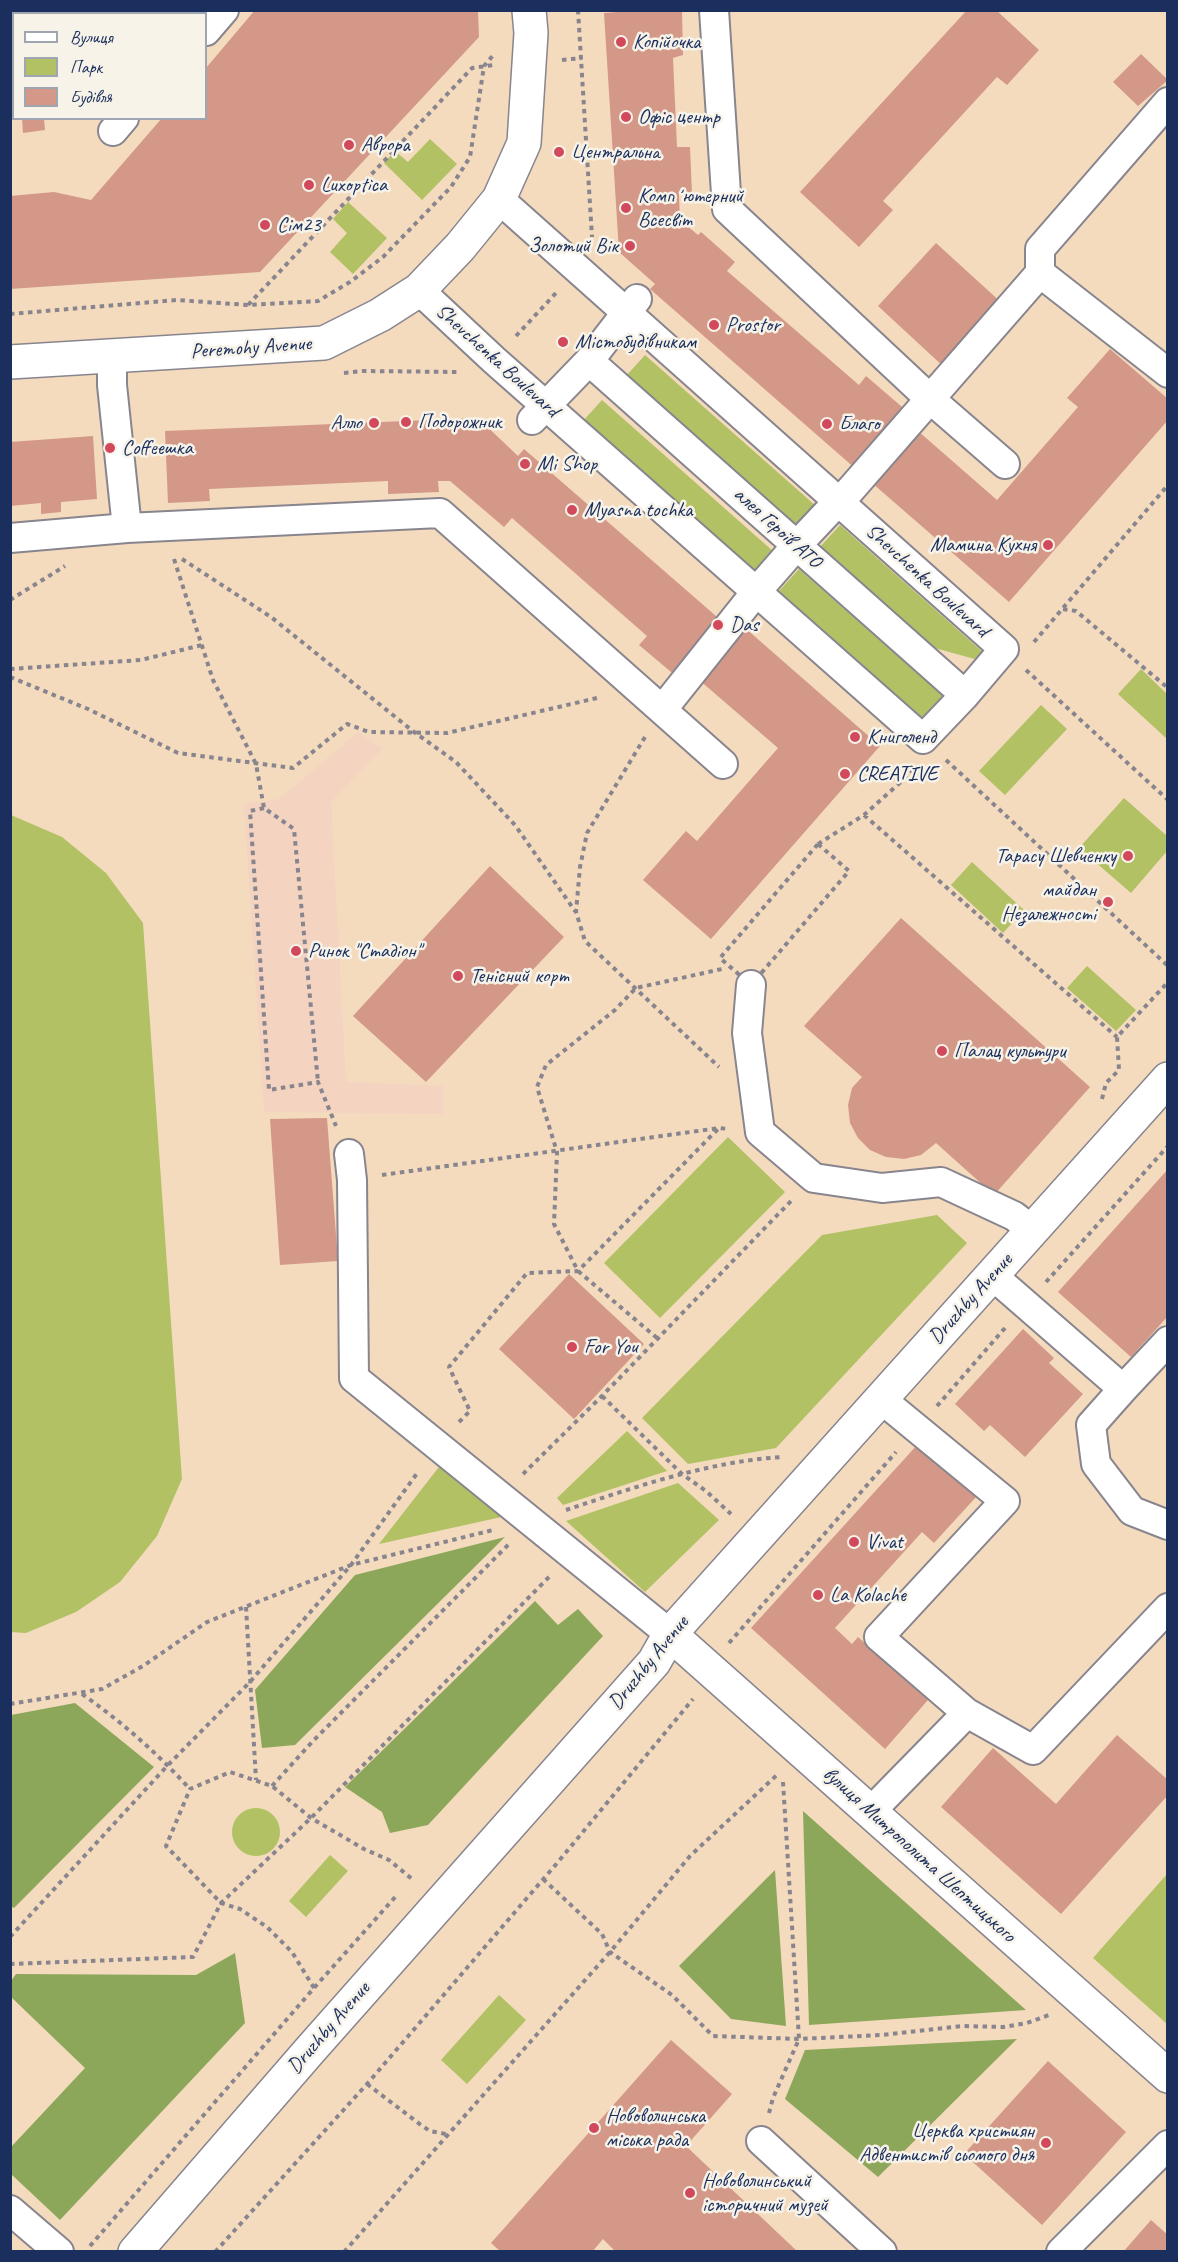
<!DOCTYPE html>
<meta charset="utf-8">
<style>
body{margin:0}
#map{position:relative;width:1178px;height:2262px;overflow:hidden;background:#f4dbbe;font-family:Caveat,sans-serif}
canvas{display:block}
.frame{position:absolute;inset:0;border:12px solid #1b2f5e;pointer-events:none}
.legend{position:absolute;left:12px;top:12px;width:195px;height:108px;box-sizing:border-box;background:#f7f3e8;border:2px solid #9fa5b1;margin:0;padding:8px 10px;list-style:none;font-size:18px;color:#1b2f5e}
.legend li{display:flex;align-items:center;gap:12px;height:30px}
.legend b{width:30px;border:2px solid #9fa5b1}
</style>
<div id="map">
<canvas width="1178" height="2262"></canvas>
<div class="frame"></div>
<ul class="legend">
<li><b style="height:8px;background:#fff"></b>Вулиця</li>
<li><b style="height:16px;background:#b1c164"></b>Парк</li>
<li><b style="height:16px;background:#d39888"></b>Будівля</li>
</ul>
</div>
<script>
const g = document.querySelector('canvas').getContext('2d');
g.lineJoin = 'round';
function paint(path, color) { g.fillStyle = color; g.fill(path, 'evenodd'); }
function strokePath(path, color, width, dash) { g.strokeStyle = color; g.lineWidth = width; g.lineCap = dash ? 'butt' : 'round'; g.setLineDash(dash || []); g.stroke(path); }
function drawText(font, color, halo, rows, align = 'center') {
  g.font = font + ' Caveat,sans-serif'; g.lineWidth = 5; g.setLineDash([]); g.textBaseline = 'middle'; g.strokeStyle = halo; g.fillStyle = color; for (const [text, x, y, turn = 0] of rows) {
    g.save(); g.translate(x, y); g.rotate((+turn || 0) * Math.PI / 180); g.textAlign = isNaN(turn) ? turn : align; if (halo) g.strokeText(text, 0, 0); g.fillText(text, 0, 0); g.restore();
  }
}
paint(new Path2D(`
 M358 732 382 749 331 802 346 1082 443 1086V1114L264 1112 244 804 279 799Z`), '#f4d3c0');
paint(new Path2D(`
 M430 139 457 164 422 200 384 163 395 151 408 162Z
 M348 202 387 238 353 274 330 252 347 233 333 219Z
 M645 355 817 507 798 529 626 376Z
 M602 400 774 552 755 573 583 421Z
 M840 525 986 655 982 661 931 647 819 548Z
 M799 569 946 699 926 721 779 591Z
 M1141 669 1167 694V739L1118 694Z
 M1041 705 1067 729 1005 795 979 771Z
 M1124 798 1167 836V851L1131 893 1079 848Z
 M11 815 62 837 106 873 143 923 182 1479 157 1536 120 1582 76 1612 26 1633 10 1632Z
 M972 862 1024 910 1003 933 951 885Z
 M1087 966 1136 1010 1116 1031 1067 988Z
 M728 1137 785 1192 660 1318 604 1263Z
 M937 1215 967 1243 776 1448 688 1464 642 1418 822 1235Z
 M627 1431 667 1471 563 1505 557 1498Z
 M442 1463 506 1516 379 1544Z
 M678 1483 719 1520 645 1592 566 1521Z
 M232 1832a24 24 0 1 1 48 0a24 24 0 1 1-48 0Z
 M330 1855 348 1871 306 1917 289 1901Z
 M1167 1874V2024L1093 1958Z
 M499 1995 526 2020 467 2084 441 2060Z`), '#b1c164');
paint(new Path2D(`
 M505 1537 295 1745 262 1748 255 1690 355 1575Z
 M535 1601 558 1625 578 1609 603 1636 428 1825 390 1833 382 1812 345 1787Z
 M75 1703 154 1767 14 1908 10 1906 11 1715Z
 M803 1811 1026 2010 809 2025Z
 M775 1870 786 2026 731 2019 679 1966Z
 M235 1953 245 2023 60 2220 11 2174V2147L85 2068 11 1997V1981L16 1974 196 1975Z
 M1017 2039 878 2177 785 2099 805 2050Z`), '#8ca75a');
paint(new Path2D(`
 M255 10H478L479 37 260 272 10 289V196L54 192 91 200 162 118H206V68Z
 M647 10H682L683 55 673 58 677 147H690L692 194 679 195 680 220 698 235 701 232 735 262 727 271 859 385 866 376 908 412 857 470 650 289 655 284 619 252 604 13Z
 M967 10H996L1039 50 1007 85 997 77 883 201 893 210 859 247 800 192Z
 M1141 54 1168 80 1138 106 1113 82Z
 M22 118H44L45 130 23 133Z
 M936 243 1004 305 945 368 878 306Z
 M1110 349 1168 399V420L1009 602 872 483 918 431 997 500 1078 407 1067 398Z
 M478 418 518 456 524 449 724 623 677 677 639 645 647 636 512 518 504 527 450 481H438L439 492 388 494V481L209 489 210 501 168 503 165 431Z
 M93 436 97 499 61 502V512L41 514V503L10 506V442Z
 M744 627 880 746 711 939 643 880 686 831 697 841 778 748 698 679Z
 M490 866 564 937 426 1082 353 1016Z
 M901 918 1090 1087 994 1195 936 1143 921 1155 904 1159 886 1157 870 1150 858 1138 850 1123 848 1105 852 1088 862 1077 804 1026Z
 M327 1118 338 1261 280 1265 270 1119Z
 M1168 1169V1316L1131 1357 1058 1292Z
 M569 1274 644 1344 574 1419 499 1349Z
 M1023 1329 1054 1358 1049 1363 1083 1394 1025 1457 990 1425 984 1431 955 1404Z
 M918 1444 977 1496 934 1543 922 1532 835 1628 852 1644 858 1637 928 1700 885 1749 751 1628Z
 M1117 1735 1168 1780V1795L1061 1914 941 1807 993 1748 1056 1804Z
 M671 2040 732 2094 686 2146 798 2252H616L603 2239 592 2252H501L491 2243Z
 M1048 2061 1126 2132 1042 2225 964 2154Z
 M1151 2220 1168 2235V2252H1123Z`), '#d39888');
const street = new Path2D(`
 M714 10 727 209 929 398 1005 464
 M206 31 224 10
 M1168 102 1040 249V273L1168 373
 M113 131 124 118
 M419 290 494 360 923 739 965 695 1004 649 499 199
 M112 357V385L127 528
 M589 361 965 695
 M532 420 589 361 637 299
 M10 538 127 528 440 513 723 764
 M662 710 756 592 797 545 830 510 839 503 1040 273
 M751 985 747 1033 760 1132 814 1178 882 1188 941 1182 1014 1216 1032 1230
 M349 1154 352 1180 354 1378 670 1634
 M992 1275 1123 1389 1091 1425 1096 1464 1132 1511 1168 1525
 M1123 1389 1168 1341
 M967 1713 1033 1750 1168 1608
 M872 1813 877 1805 967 1713 879 1637 1005 1501 881 1399
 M761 2141 882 2252
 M10 2210 59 2252
 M1061 2252 1168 2145`);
const secondary = new Path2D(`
 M10 362 324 343 380 315 419 290 460 247 499 199 524 143 531 33 529 10
 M670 1634 1168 2076
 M135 2252 311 2049 654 1662 670 1634 1168 1079`);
strokePath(street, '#88858e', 32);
strokePath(secondary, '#88858e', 36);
strokePath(new Path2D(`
 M578 10 592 237
 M562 60 582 58
 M248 305 472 68 494 65
 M10 314 177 300 248 305 318 301 350 282 383 257 451 187 470 157 484 66 495 53
 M516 336 556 293
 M344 373 363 371 459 372
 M174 559 213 680 256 764 264 808 294 829 318 1082
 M182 559 271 617 414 732 456 762 515 825 575 911
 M10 600 65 566
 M1063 609 1076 611 1168 688
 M1034 642 1168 485
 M10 669 141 660 202 645
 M1026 670 1168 800
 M10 677 88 709 178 753 293 768 347 724 369 732 447 733 597 698
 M645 737 587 833 580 867 576 912 585 941 719 1067
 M946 760 1168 966
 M264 808 250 811 269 1090 318 1082 336 1126
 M864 815 1117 1037
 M818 844 864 815 914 770
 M818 844 849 871 751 985 720 958Z
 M1102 1099 1106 1083 1119 1070 1117 1037 1168 982
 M382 1175 719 1128 729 1129
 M1046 1282 1168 1146
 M657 1338 578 1271 554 1224 557 1152 537 1087 546 1065 615 1010 636 988 722 969
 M602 1396 682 1474 706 1491 731 1514
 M937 1406 1005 1328
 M459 1422 470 1411 449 1367 527 1273 578 1271 719 1128
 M523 1474 602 1396 791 1201
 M566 1510C635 1487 710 1461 783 1457
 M246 1607 256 1780
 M729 1643 896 1452
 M82 1694C122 1722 157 1753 190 1789
 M10 1704 102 1689 143 1666 207 1622 351 1565 493 1530
 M272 1786 313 1741 510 1543
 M543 1879 602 1934 610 1952 672 1995 713 2036 799 2039 881 2035 962 2026 1003 2027 1027 2023 1049 2015
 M10 1937 168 1765 249 1683 351 1565 418 1472
 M10 1964 193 1957 221 1903 311 1818 550 1576
 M314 1988 292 1952 267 1927 240 1909 221 1903 166 1846 190 1789 230 1772 272 1786 311 1818 364 1849 389 1860 412 1879
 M367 2084 421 2125 430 2131 446 2134
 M769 2113 773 2098 799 2039 783 1782
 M90 2246 314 1988 397 1895
 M215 2252 367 2084 558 1862 693 1699
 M344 2252 610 1952 690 1856 778 1774`), '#88858e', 4, [4.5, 4.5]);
strokePath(street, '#fff', 28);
strokePath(secondary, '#fff', 33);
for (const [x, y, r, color] of [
 [621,42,6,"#d1495b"],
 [626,117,6,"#d1495b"],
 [349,145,6,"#d1495b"],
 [559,152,6,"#d1495b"],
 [309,185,6,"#d1495b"],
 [626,208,6,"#d1495b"],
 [265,225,6,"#d1495b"],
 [630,246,6,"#d1495b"],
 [714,325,6,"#d1495b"],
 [563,342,6,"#d1495b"],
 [406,422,6,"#d1495b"],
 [374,423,6,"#d1495b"],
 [827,424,6,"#d1495b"],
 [110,448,6,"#d1495b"],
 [525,464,6,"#d1495b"],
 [572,510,6,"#d1495b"],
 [1048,545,6,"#d1495b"],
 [718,625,6,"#d1495b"],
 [855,737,6,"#d1495b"],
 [845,774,6,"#d1495b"],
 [1128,856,6,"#d1495b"],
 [1108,902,6,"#d1495b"],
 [296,951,6,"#d1495b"],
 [458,976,6,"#d1495b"],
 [942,1051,6,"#d1495b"],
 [572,1347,6,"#d1495b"],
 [854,1542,6,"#d1495b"],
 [818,1595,6,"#d1495b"],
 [594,2128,6,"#d1495b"],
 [1046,2143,6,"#d1495b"],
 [690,2193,6,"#d1495b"]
]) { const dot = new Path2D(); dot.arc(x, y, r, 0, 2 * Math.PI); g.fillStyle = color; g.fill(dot); strokePath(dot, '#f7f3e8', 2); }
drawText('21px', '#1b2f5e', '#f7f3e8', [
 ["Копійочка",633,42],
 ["Офіс центр",638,117],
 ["Аврора",361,145],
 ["Центральна",571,152],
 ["Luxoptica",321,185],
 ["Компʼютерний",638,196],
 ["Всесвіт",638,220],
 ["Сім23",277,225],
 ["Золотий Вік",618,246,"right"],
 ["Prostor",726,325],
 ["Містобудівникам",575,342],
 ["Подорожник",418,422],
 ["Алло",362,423,"right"],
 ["Благо",839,424],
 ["Coffeeшка",122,448],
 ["Mi Shop",537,464],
 ["Myasna tochka",584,510],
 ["Мамина Кухня",1036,545,"right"],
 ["Das",730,625],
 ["Книголенд",867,737],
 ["CREATIVE",857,774],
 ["Тарасу Шевченку",1116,856,"right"],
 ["майдан",1096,890,"right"],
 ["Незалежності",1096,914,"right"],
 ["Ринок \"Стадіон\"",308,951],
 ["Тенісний корт",470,976],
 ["Палац культури",954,1051],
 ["For You",584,1347],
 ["Vivat",866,1542],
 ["La Kolache",830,1595],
 ["Нововолинська",606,2116],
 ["міська рада",606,2140],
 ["Церква християн",1034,2131,"right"],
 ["Адвентистів сьомого дня",1034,2155,"right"],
 ["Нововолинський",702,2181],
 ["історичний музей",702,2205]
], 'left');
drawText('21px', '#1b2f5e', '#f7f3e8', [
 ["Peremohy Avenue",251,348,-4],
 ["Shevchenka Boulevard",497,361,42],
 ["алея Героїв АТО",777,528,42],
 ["Shevchenka Boulevard",927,581,42],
 ["Druzhby Avenue",971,1299,-48],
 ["Druzhby Avenue",649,1663,-51],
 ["вулиця Митрополита Шептицького",919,1855,42],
 ["Druzhby Avenue",329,2028,-49]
]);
</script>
